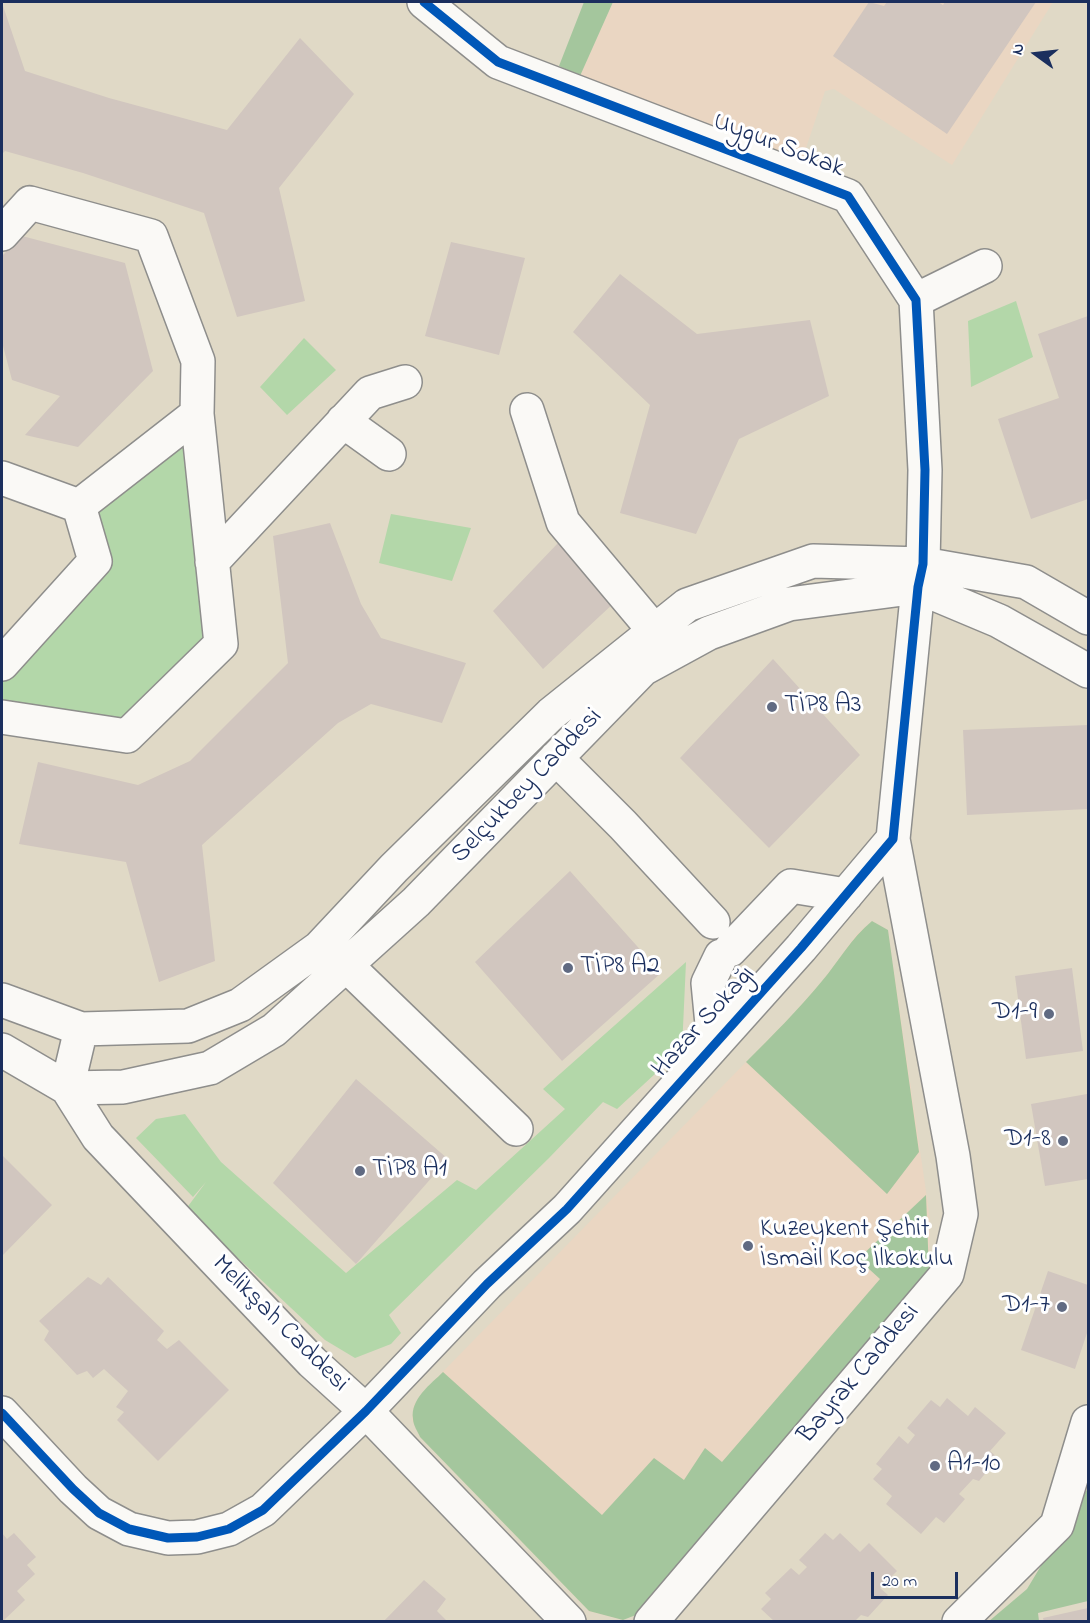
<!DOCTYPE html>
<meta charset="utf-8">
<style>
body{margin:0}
#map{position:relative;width:1090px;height:1623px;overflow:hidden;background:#e0d9c6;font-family:"Indie Flower",sans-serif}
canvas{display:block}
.frame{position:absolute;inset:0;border:3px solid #1b2f5e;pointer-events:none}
.north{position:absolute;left:1006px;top:24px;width:60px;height:60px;-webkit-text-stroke:4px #fff;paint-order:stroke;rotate:285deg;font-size:16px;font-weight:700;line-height:24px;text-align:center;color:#1b2f5e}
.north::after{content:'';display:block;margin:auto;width:21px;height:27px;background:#1b2f5e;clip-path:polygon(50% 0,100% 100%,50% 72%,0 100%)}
.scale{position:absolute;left:871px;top:1572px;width:87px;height:27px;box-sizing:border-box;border:3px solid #1b2f5e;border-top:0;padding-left:8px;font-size:18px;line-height:21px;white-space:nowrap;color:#1b2f5e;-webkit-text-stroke:4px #fff;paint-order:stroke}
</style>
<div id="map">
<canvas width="1090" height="1623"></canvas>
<div class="frame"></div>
<div class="north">N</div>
<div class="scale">20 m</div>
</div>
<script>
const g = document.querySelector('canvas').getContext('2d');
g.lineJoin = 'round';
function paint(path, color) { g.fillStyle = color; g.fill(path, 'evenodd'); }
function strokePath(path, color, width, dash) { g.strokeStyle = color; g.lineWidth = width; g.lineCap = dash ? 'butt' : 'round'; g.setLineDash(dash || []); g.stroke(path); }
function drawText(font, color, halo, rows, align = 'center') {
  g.font = font + ' "Indie Flower",sans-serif'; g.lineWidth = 6; g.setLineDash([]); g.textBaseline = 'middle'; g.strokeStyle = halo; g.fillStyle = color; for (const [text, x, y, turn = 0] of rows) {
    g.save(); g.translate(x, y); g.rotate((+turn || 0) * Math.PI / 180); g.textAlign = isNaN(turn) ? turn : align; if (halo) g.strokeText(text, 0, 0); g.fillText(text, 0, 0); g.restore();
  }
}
paint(new Path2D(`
 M613 2H1053L952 165 834 89 825 91 801 163 580 76Z
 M872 921 888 930 930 1219 929 1272 623 1620 589 1611 420 1437 412 1420 414 1405 423 1392 793 1014 823 980 857 934Z`), '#ead6c2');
paint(new Path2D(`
 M1016 301 1033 357 971 387 968 321Z
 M304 338 336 370 287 415 260 387Z
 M197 414 221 644 127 736 2 717V664L95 561 79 506Z
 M391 514 471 528 452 581 379 563Z
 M686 962 682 1049 617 1109 603 1102 549 1158 389 1315 401 1333 391 1344 355 1358 325 1340 186 1209 206 1182 193 1197 136 1138 156 1119 185 1114 221 1162 346 1273 457 1180 476 1190 565 1109 543 1089Z`), '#b3d7a9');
paint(new Path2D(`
 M584 2H613L580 76 559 66Z
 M872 921 888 930 919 1152 887 1194 746 1062C772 1036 798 1010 822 981 839 961 851 938 872 921Z
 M926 1195 929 1272 641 1613 623 1620 589 1611 420 1437C418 1432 413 1425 413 1419 410 1399 431 1384 443 1372L602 1515 654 1458 684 1480 705 1448 722 1462 880 1279 858 1259Z
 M1088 1488V1601L1038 1613 1039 1621 988 1622 1027 1589Z`), '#a4c69d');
paint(new Path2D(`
 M869 2 884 6 887 2H938L943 5 945 2H1036L947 134 833 56Z
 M2 3 25 71 109 98 227 130 300 38 354 94 279 188 305 301 237 317 204 213 83 173 5 151 2 154Z
 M22 236 125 263 153 371 78 447 25 435 60 396 12 380 2 342V256Z
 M451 242 525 258 499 355 425 336Z
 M620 274 697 334 810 320 829 396 739 439 696 534 620 513 650 405 573 332Z
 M1088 316V499L1031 519 998 419 1059 398 1038 334Z
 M330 523 361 604 381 638 466 663 442 723 371 704 338 723 202 845 215 961 159 982 126 862 19 844 38 762 138 785 190 761 288 663 273 536Z
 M558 543 615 602 543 669 493 611Z
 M773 659 860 755 769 848 680 758Z
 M1088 725V809L967 815 963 730Z
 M570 871 661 973 562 1061 475 962Z
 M1072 968 1083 1051 1026 1059 1015 976Z
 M356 1079 448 1159 356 1264 273 1183Z
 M1087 1094 1088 1179 1045 1186 1031 1104Z
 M2 1155 52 1205 2 1256Z
 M1048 1271 1088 1285V1330L1075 1369 1021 1350Z
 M88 1277 101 1285 108 1277 164 1331 157 1340 167 1349 179 1340 229 1390 158 1461 117 1420 124 1412 116 1407 128 1391 104 1369 93 1378 87 1371 77 1375 44 1340 49 1331 39 1321Z
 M947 1398 968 1416 975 1407 1006 1433 990 1451 998 1458 979 1481 973 1479 959 1494 965 1499 944 1523 936 1517 921 1534 886 1504 892 1496 873 1479 882 1469 876 1464 899 1436 908 1444 915 1435 907 1428 931 1400 940 1407Z
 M2 1533 7 1539 14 1533 36 1557 27 1565 35 1574 17 1591 25 1600 2 1622Z
 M825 1533 833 1540 840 1533 860 1552 869 1543 897 1571 880 1588 888 1595 868 1617 861 1615 854 1622H775L761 1609 771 1599 765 1593 791 1568 799 1575 807 1567 799 1560Z
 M424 1580 446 1599 437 1611 448 1622H383Z
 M1088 1608V1622H1044L1043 1618Z`), '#d1c6bf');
const minor = new Path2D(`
 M2 234 30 203 151 236 198 361 197 414 79 506
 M916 300 985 266
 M527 410 563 522 668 647
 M343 421 389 454
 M2 478 79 506
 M212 562 370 393 405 382
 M2 664 95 561 79 506
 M2 717 127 736 221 644 197 414
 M556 758 623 825 713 922
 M730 950 791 886 846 895
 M346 965 516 1129
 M2 1000 81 1029 188 1026 240 1005 319 948 394 868 551 714 687 605 813 561 923 564 1026 582 1088 618
 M81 1029 67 1088 98 1137 312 1362 366 1411 569 1622
 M714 1045 708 983 721 956
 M2 1050 67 1088 123 1087 210 1068 274 1030 416 902 643 669 709 633 789 604 918 587 999 621 1088 671
 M2 1413 73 1489 99 1513 129 1529 168 1538 197 1537 229 1529 263 1510 366 1411 487 1284 567 1209 801 948 893 839 918 587 923 564 925 470 916 300 848 196 498 62 424 2
 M651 1622 947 1274 961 1214 953 1156 893 839
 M959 1622 1057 1525 1088 1422`);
strokePath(minor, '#8e8e8c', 36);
strokePath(minor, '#faf9f6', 33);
strokePath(new Path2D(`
 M2 1413 73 1489 99 1513 129 1529 168 1538 197 1537 229 1529 263 1510 366 1411 487 1284 567 1209 801 948 893 839 918 587 923 564 925 470 916 300 848 196 498 62 424 2`), '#0057b8', 9);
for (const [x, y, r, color] of [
 [772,707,6,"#606a82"],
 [568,968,6,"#606a82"],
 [1049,1014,6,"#606a82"],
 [1063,1141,6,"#606a82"],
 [360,1171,6,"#606a82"],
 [748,1246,6,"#606a82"],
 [1062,1307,6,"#606a82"],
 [935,1466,6,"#606a82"]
]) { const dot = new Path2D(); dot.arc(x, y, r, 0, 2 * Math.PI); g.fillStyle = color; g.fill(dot); strokePath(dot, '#fff', 2); }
drawText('26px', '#1b2f5e', '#fff', [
 ["Uygur Sokak",778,147,21],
 ["Selçukbey Caddesi",528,787,-46],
 ["Hazar Sokağı",705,1023,-48],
 ["Melikşah Caddesi",279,1325,45],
 ["Bayrak Caddesi",860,1375,-50]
]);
drawText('26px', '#1b2f5e', '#fff', [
 ["TİP8 A3",784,707],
 ["TİP8 A2",580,968],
 ["D1-9",1037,1014,"right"],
 ["D1-8",1051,1141,"right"],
 ["TİP8 A1",372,1171],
 ["Kuzeykent Şehit",760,1231],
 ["İsmail Koç İlkokulu",760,1261],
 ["D1-7",1050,1307,"right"],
 ["A1-10",947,1466]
], 'left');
</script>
